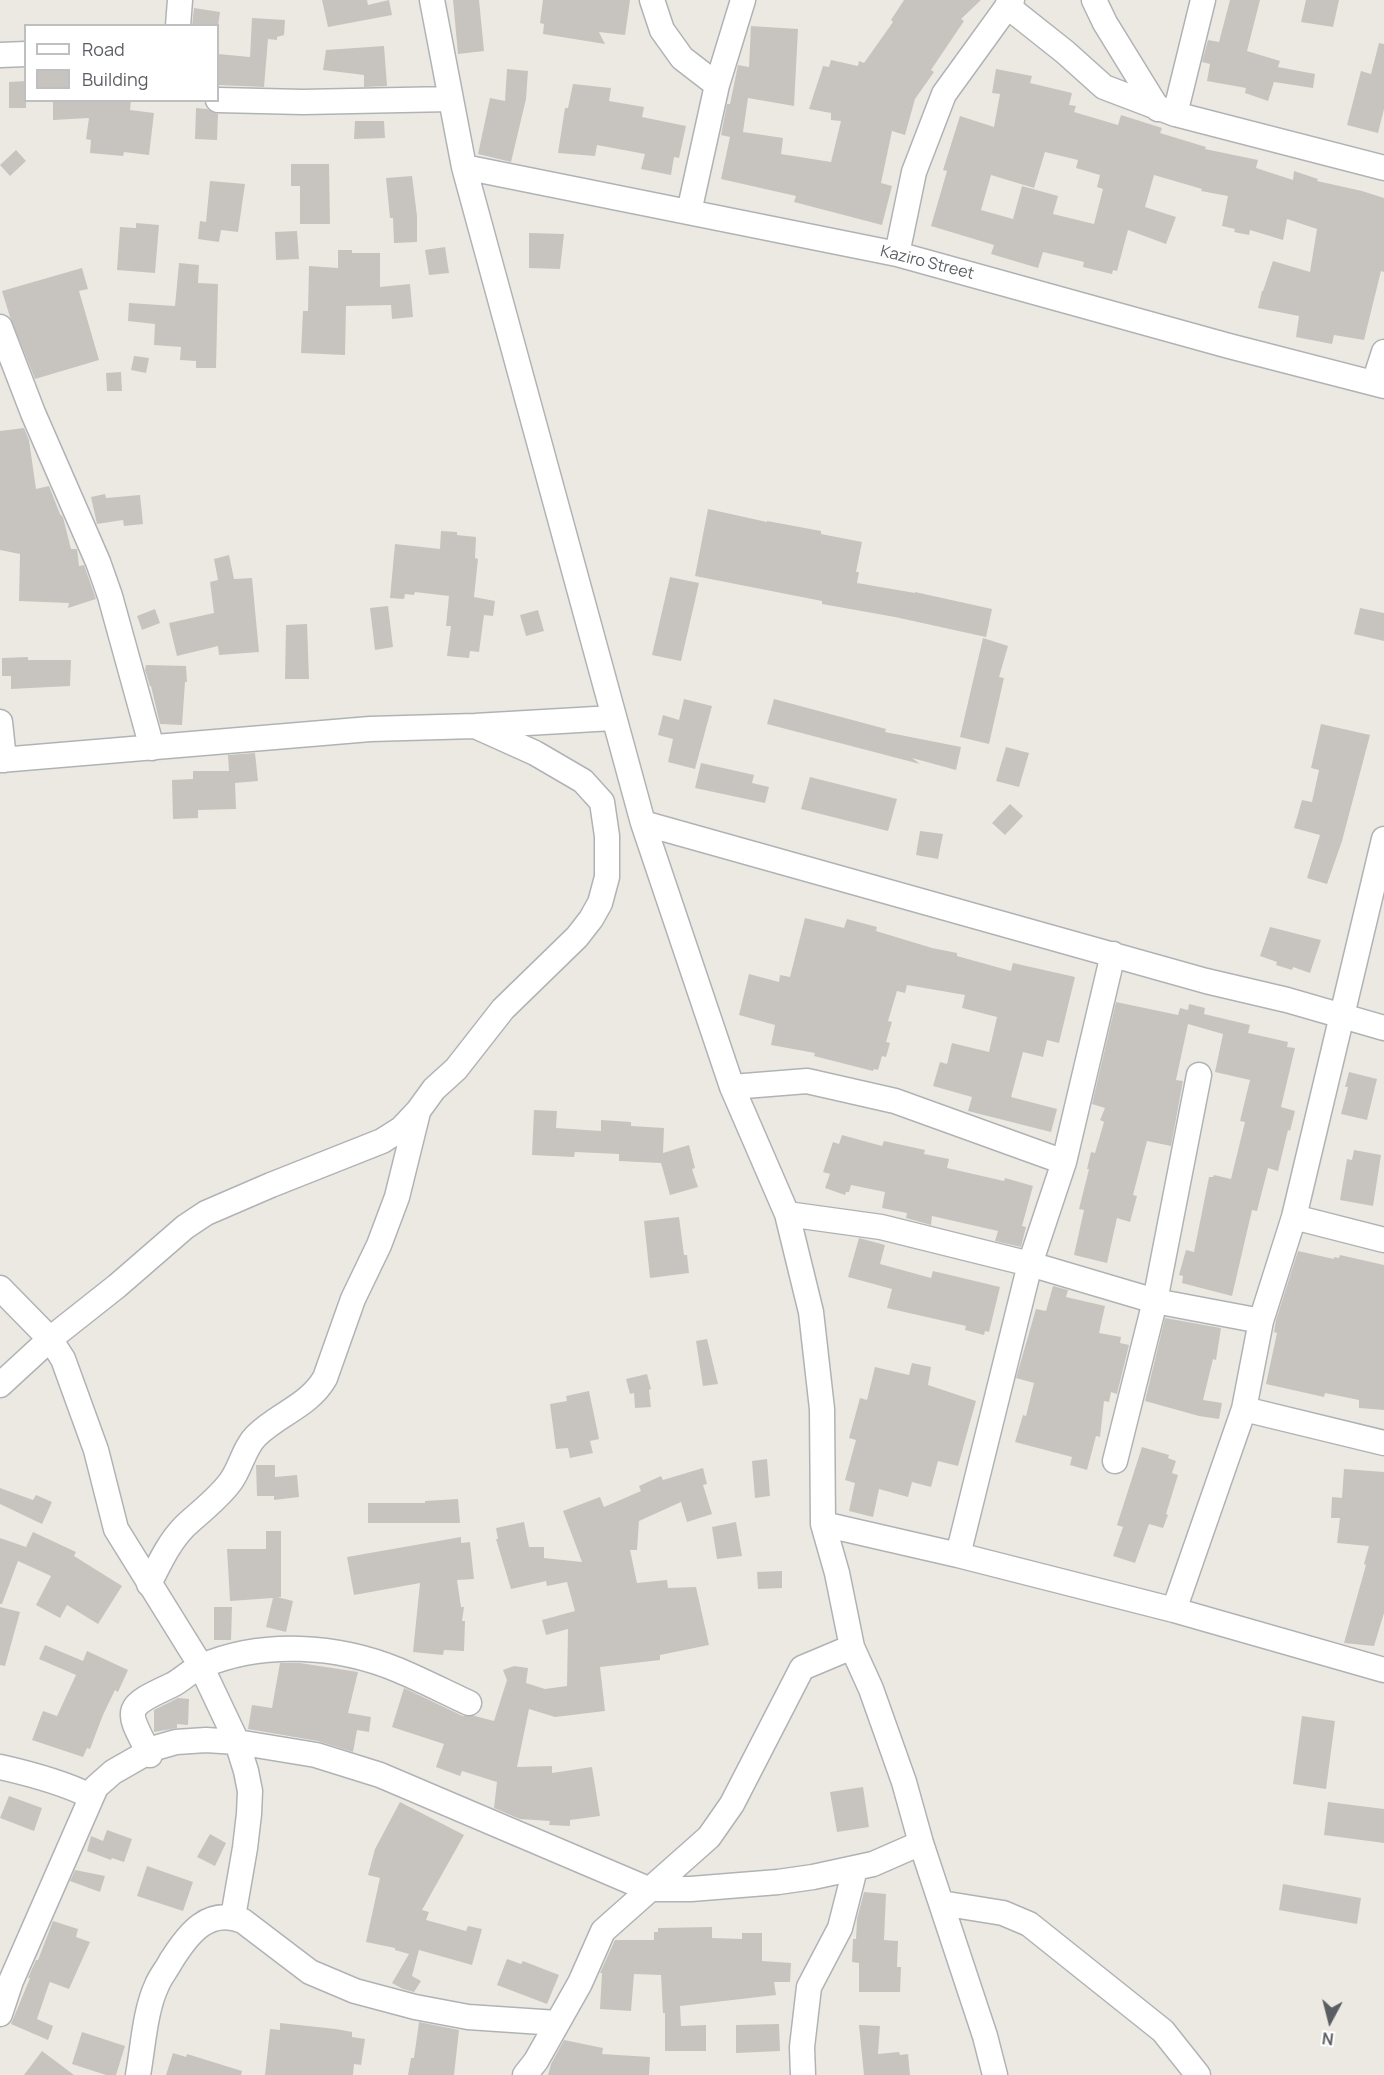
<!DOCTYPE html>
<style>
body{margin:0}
#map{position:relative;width:1384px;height:2075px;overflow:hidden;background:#ece9e2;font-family:Manrope,sans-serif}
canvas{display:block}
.legend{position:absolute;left:24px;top:24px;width:195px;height:78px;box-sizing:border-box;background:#fff;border:2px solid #bdbfc0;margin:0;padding:8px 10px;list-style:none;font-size:18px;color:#5a5e62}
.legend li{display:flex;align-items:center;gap:12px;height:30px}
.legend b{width:30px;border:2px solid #bdbfc0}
.north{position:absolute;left:1300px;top:1991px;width:60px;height:60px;-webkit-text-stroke:4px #fff;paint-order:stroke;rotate:187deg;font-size:16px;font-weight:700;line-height:24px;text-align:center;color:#5a5e62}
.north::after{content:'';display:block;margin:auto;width:21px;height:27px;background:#5a5e62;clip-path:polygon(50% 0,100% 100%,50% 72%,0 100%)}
</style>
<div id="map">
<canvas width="1384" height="2075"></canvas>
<ul class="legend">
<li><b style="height:8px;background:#fff"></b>Road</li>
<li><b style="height:16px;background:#c7c4c0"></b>Building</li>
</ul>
<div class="north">N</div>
</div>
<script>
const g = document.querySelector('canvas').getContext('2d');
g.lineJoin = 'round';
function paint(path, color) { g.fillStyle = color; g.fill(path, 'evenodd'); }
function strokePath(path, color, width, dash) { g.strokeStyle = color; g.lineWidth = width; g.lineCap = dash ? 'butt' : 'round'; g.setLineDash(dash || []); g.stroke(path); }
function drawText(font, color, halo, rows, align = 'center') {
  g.font = font + ' Manrope,sans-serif'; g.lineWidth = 4.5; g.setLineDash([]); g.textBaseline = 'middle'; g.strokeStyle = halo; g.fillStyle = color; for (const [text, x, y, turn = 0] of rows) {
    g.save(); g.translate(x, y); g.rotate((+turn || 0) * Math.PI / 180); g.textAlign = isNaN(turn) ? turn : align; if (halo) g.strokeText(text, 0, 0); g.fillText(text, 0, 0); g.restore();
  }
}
paint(new Path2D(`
 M322 0H367L368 5 389 0 392 15 328 27Z
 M453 0H479L484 51 458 54Z
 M543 0H630L625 35 599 32 605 44 543 34 544 24 540 23Z
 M904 0H981L961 19 964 21 931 70 934 72 915 99 905 135 892 131 881 183 892 186 882 225 794 202 796 196 721 179 730 137 721 135 727 104H730L738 65 749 67 751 26 798 29 794 106 748 98 743 132 783 138 781 154 831 162 841 121 831 120V113L809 109 823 66 829 67 831 60 858 66 859 61 864 63 893 22 891 20Z
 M1230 0H1260L1247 51 1280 61 1278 67 1315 74 1313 88 1274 82 1268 101 1245 93 1246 88 1207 81 1210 64 1202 62 1208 40 1219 42Z
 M1306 0H1339L1333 27 1301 22Z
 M194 8 220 12 218 26H192Z
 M252 18 285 20 284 35 277 37V40L268 39 264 87 218 85V54L250 57Z
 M1379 43 1384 44V109L1378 133 1347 125 1361 71 1371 74Z
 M384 46 387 86 364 87V75L323 70 326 50Z
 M507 69 528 71 526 99 511 162 478 154 490 98 505 101Z
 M996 69 1032 76 1030 83 1072 93 1069 105 1076 106 1074 112 1118 125 1121 115 1162 128 1160 133 1206 147 1205 149 1258 160 1256 168 1293 180 1294 171 1318 179 1317 181 1362 191 1384 198V272L1381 271 1364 340 1334 335 1332 344 1296 337 1299 316 1258 308 1262 291H1263L1273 261 1310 272 1317 229 1287 219 1283 240 1250 230 1249 235 1234 232 1235 229 1222 226 1228 196 1201 191 1202 189 1154 175 1145 207 1176 217 1166 244 1128 230 1117 271 1113 270 1112 274 1083 267 1084 262 1043 252 1038 268 991 254 994 245 931 226 947 171 943 170 960 116 994 127 1000 94 992 93ZM1045 152 1078 160 1076 168 1100 175 1097 187 1103 189 1094 224 1053 214 1058 196 1022 186 1013 219 981 210 991 175 1034 188Z
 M26 81V108H9V82Z
 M573 84 611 88 609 101 644 107 642 117 686 126 679 158 674 157 671 175 641 169 645 154 597 145 595 156 558 153 565 108H568Z
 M53 100H131L130 110 154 113 149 155 124 152 123 156 90 153 91 140 86 139 89 118 53 120Z
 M196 108 207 109 218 114 217 140 195 139Z
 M355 121H384L385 138 354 139Z
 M16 150 26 161 10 176 0 165Z
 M291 164H329L330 224H300V186H291Z
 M412 176 417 216V242L394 243 393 218H390L386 178Z
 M210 181 245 184 238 232 221 230 219 242 198 239 200 221 206 222Z
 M136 223 159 225 155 273 117 270 120 227 136 228Z
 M297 231 299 259 276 260 275 232Z
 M529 233 564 234 560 269 529 268Z
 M445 247 449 273 429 275 425 250Z
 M338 250H352V253H380V287L410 284 413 317 392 319 391 305 346 306 345 355 301 353 303 311H308L309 266 338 268Z
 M179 263 199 265 198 283 218 284 216 368H196V361L180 360 181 347 154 345 155 324 128 321 129 303 175 306Z
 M82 268 88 289 79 291 99 360 35 379 10 317 2 291Z
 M134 356 149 358 146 373 131 370Z
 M121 372 122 391H107L106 373Z
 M24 428 29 440 36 489 49 486 60 514 63 517 71 549H77L79 566 84 565 96 599 68 608 69 603 19 601 20 554 0 550V431Z
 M105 494 106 498 140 495 143 524 124 526 123 520 97 524 91 497Z
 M708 509 767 522V521L821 531V534L862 542 856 572H859L857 583 915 593V592L992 609 986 637 895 617 822 604V601L695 576Z
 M441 531 457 532V535L476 537 475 558 478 559 474 597 495 601 493 616 484 615 479 652 470 651 469 658 447 656 451 626H446L449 596 415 592 414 595 405 594 404 599 390 598 395 544 440 549Z
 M229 555 234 579 252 578 259 652 219 655 218 646 177 656 169 623 214 613 210 582 218 580 214 559Z
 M670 577 699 583 681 661 652 655Z
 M388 606 393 647 375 650 370 608Z
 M1360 608 1384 613V641L1354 634Z
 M155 609 160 623 142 630 137 616Z
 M538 610 544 631 526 636 520 615Z
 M307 624 309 679H285L286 625Z
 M983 638 1008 646 999 677 1004 678 989 744 960 737Z
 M28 657V660H71L70 686 11 689V676H2V658Z
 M146 665 186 666 187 682H185L182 725 160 724 151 686H150L145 670Z
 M684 699 712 706 695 769 668 762 673 739 658 735 663 715 679 720Z
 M774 699 886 729 885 732 961 747 956 770 912 758 920 764 767 724Z
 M1321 724 1370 735 1342 841 1327 884 1307 878 1320 835 1294 828 1302 800 1312 802 1319 770 1311 768Z
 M1006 747 1029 753 1019 787 996 781Z
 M255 753 258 781 235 783 236 809 198 810V818L173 819 172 780 193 779V771H229L228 755Z
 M701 763 754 775 752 783 769 787 765 803 695 788Z
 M810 777 897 799 888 831 801 809Z
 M1010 804 1023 816 1005 835 992 823Z
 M920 831 943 834 938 859 916 855Z
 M805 918 844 928 847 919 877 927 876 931 932 948 957 953V956L1011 971 1013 963 1075 977 1059 1043 1047 1040 1043 1057 1023 1052 1011 1097 1057 1109 1051 1132 968 1111 972 1097 933 1086 940 1062 947 1064 952 1043 989 1052 997 1017 962 1008 965 995 907 985 905 993 897 991 888 1021 892 1022 886 1042 890 1043 886 1057 882 1056 878 1070 874 1069 873 1071 814 1056 815 1053 771 1045 775 1025 739 1015 749 974 779 982 780 975 790 977Z
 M1270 927 1321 940 1310 973 1293 967 1292 970 1276 965 1277 962 1260 956Z
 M1116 1002 1178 1015 1180 1008 1188 1010 1189 1004 1205 1008 1204 1014 1250 1025 1248 1033 1288 1042 1287 1047 1295 1048 1281 1107 1295 1111 1290 1131 1288 1130 1278 1171 1268 1168 1257 1211 1252 1210 1232 1296 1182 1283 1183 1276 1179 1275 1186 1250 1194 1252 1209 1177H1213L1214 1175 1231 1179 1245 1122 1240 1121 1250 1080 1215 1072 1223 1034 1188 1024 1176 1080 1183 1081 1171 1146 1147 1141 1133 1195 1137 1196 1130 1222 1117 1218 1107 1263 1074 1255 1084 1210 1079 1209 1089 1169H1087L1091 1152 1095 1153 1104 1122 1100 1120 1105 1108 1092 1104Z
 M1349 1072 1377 1079 1367 1120 1341 1114 1348 1087H1345Z
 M534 1110 557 1111 556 1128 601 1131V1120L631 1122V1126L664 1128 663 1153 689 1145 695 1168 692 1169 698 1187 670 1195 661 1163 619 1161V1154L575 1152 574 1157 532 1155Z
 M842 1135 882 1146 884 1141 925 1150 924 1154 949 1159 947 1168 1004 1181 1005 1178 1033 1186 1022 1226 1026 1227 1021 1247 995 1241 998 1231 932 1216 931 1225 906 1218 907 1213 882 1208 885 1192 851 1185 849 1192H846L845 1195 825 1188 830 1174 823 1172 833 1142 839 1144Z
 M1354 1150 1381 1155 1373 1206 1340 1200 1347 1159 1352 1160Z
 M679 1217 684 1255H687L689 1273 650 1278 644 1221Z
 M859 1238 885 1245 880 1264 931 1278 933 1271 1000 1287 989 1332 985 1331 984 1335 965 1330 966 1326 887 1308 892 1289 848 1277Z
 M1298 1251 1334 1259V1257L1339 1258 1340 1255 1384 1265V1410L1359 1408V1400L1325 1393 1324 1397 1266 1384 1277 1333 1274 1332 1276 1320Z
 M1053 1286 1068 1290 1066 1297 1105 1306 1099 1333 1121 1337 1120 1343 1129 1345 1117 1394 1111 1392 1109 1402 1104 1401 1100 1437 1096 1436 1087 1470 1070 1465 1072 1457 1015 1442 1023 1415 1026 1416 1034 1383 1016 1378 1036 1309 1046 1311Z
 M1165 1318 1221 1328 1216 1360 1213 1359 1203 1400 1222 1403 1219 1419 1199 1416 1145 1401Z
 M707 1339 718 1384 703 1386 696 1341Z
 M912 1363 931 1367 928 1385 976 1401 958 1466 938 1461 931 1487 912 1482 908 1497 879 1489 873 1517 849 1511 855 1483 845 1480 856 1440 849 1438 860 1398 867 1400 875 1367 909 1375Z
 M647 1374 651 1389 649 1390 651 1407 635 1408 634 1393 630 1394 626 1379Z
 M589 1391 599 1439 590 1441 593 1453 570 1458 568 1448 556 1449 550 1404 567 1401 566 1396Z
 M1142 1447 1169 1455 1168 1458 1176 1461 1172 1473 1178 1475 1166 1514 1168 1515 1163 1528 1149 1524 1135 1563 1113 1556 1123 1527 1117 1525Z
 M767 1459 770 1496 755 1498 752 1461Z
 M256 1465H275V1477L297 1475 299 1497 274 1500V1496H257Z
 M703 1468 707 1484 703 1485 712 1514 687 1522 681 1502 639 1521 637 1550H630L637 1583 667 1580 668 1588 696 1587 709 1645 660 1655V1660L600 1667 605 1711 555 1717 529 1709 517 1767 552 1766V1773L592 1767 600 1816 570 1820V1826L549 1825 550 1821 520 1819 494 1808 497 1782 462 1771 460 1776 436 1767 444 1744 392 1727 404 1688 463 1716H475L494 1721 507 1680 503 1670 514 1666 528 1668 526 1683 545 1689 567 1686 568 1629 546 1635 542 1620 575 1611 567 1582 547 1586 546 1581 511 1589 496 1539H498L496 1528 524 1522 529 1547H544V1558L582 1562 563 1511 600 1497 604 1507 641 1491 639 1486 661 1476 663 1480Z
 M1344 1469 1384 1472V1613L1374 1646 1344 1643 1366 1565 1364 1564 1369 1546 1337 1543 1340 1518H1331L1332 1497 1342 1498Z
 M0 1488 33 1500 36 1495 52 1502 42 1524 0 1504Z
 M458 1499 460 1523H368V1503H425V1501Z
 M736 1522 742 1556 717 1559 712 1527Z
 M266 1531H281V1597H277L293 1601 286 1632 266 1627 273 1598 230 1601 227 1549H266Z
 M33 1532 76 1552 74 1556 122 1586 98 1624 67 1605 60 1618 36 1605 51 1576 18 1561 2 1604H0V1538L26 1547Z
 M461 1537V1543L470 1542 474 1579 457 1580 461 1607H464L462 1621H465L464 1651 444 1650 443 1655 413 1652 420 1583 354 1595 347 1557Z
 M782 1571V1588L758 1589 757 1572Z
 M0 1607 20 1612 5 1666 0 1665Z
 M214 1607H232L231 1640H214Z
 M45 1645 83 1661 87 1651 128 1670 118 1692 115 1690 103 1715 90 1749 87 1748 83 1757 32 1740 43 1711 57 1716 76 1675 39 1659Z
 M280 1663H300L358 1672 348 1713 371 1717 369 1732 357 1730 353 1752 318 1741 248 1729 252 1705 272 1708Z
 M178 1698 189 1699 188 1725 177 1724V1728L154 1732V1710Z
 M1302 1716 1335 1721 1326 1789 1293 1784Z
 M863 1787 869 1827 837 1832 830 1792Z
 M9 1796 42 1808 34 1831 0 1818Z
 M400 1802 464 1835 422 1910 429 1912 426 1920 466 1931 468 1926 482 1929 472 1965 419 1950 412 1976 421 1981 414 1992 403 1989 392 1983 409 1954 395 1950V1948L366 1942 380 1878 368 1875 375 1849Z
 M1328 1802 1384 1809V1843L1324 1835Z
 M107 1830 132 1839 124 1862 112 1858 111 1860 87 1851 91 1836 103 1841Z
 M210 1834 226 1843 215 1866 197 1857Z
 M147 1866 193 1882 183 1911 137 1896Z
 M75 1870 105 1876 100 1892 70 1881Z
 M1283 1884 1361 1898 1357 1924 1279 1910Z
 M864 1892 886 1894 884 1940 898 1941 897 1967H901L900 1992H859V1963L852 1962 853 1939H856L857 1919Z
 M53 1921 78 1929 76 1937 90 1942 69 1989 50 1982 49 1984 37 2019 53 2026 48 2040 11 2024 30 1978H28L36 1960H38Z
 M712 1927V1938L742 1939V1933H762V1961L791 1963 790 1982H774L776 1995 680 2006 681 2026 706 2025V2051H665V2013H663L661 1975 634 1974 631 2011 600 2009 602 1973H600L615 1940H654V1932H658V1928Z
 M507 1959 521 1964 523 1961 559 1975 547 2004 497 1985Z
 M419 2022 459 2030 454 2075H408L411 2058H414Z
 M280 2023 336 2029 352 2032V2037L365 2039 361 2065 354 2064 353 2075H265L270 2029 280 2030Z
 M779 2024 780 2051 736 2053V2025Z
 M859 2025 880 2026 878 2054 899 2052 900 2055 908 2054 910 2075H864Z
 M82 2032 125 2046 116 2075H106L72 2064Z
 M564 2040 603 2048 602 2054 650 2057 649 2075H548L551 2064Z
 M42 2051 74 2075H24Z
 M173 2053 186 2057 187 2054 242 2071 241 2075H166Z`), '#c7c4c0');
const minor = new Path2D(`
 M432 0 464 167 643 823 732 1087 787 1214 811 1312 822 1409 823 1524 837 1573 852 1647 871 1689 904 1782 921 1843 985 2036 995 2075
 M652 0 662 30 682 58 717 85
 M1094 0 1105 23 1158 109
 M1007 6 1065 52 1104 87 1175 114 1384 168
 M178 26 180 0
 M0 55 26 54
 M218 100 303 102 451 99
 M1175 114 1203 0
 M464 167 897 254 1229 346 1384 386
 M689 212 717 85 743 0
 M897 254 914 172 944 94 1012 0
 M0 327 33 413 98 562 110 596 152 748
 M1374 383 1384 352
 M0 722 4 760
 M0 760 370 729 475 726 613 718
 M643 823 1206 981 1287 1000 1384 1028
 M732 1087 807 1081 895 1101 1064 1162
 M787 1214 881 1227 1030 1264 1155 1301 1261 1321
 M1294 1217 1384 1240
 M0 1288 50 1339 63 1359 96 1450 116 1529 201 1666 237 1742 246 1771 250 1791 249 1814 245 1848 233 1917
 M0 1385 50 1339 117 1286 185 1227 206 1213 271 1185 382 1141 401 1129 418 1111 434 1089 456 1069 503 1009 577 937 591 919 600 903 607 877V836L602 802 583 781 535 753 475 726
 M1244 1409 1384 1443
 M1115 1461 1155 1301 1199 1075
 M823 1524 958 1555 1174 1610 1384 1670
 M958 1555 1030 1264 1064 1162 1113 954
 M149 1584C159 1564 169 1542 185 1526 201 1511 219 1498 231 1481 241 1467 244 1448 256 1436 278 1414 309 1406 325 1378L353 1299 379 1245 397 1197 418 1112
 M1174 1610 1244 1409 1261 1321 1294 1217 1384 839
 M150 1755C126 1709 122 1708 172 1685 182 1680 191 1670 202 1666 263 1640 338 1645 398 1670 422 1680 445 1692 469 1703
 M0 1767C31 1774 62 1782 90 1796
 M941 1903 1003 1913 1029 1924 1163 2031 1198 2075
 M0 2014 11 1981 96 1787 113 1772 155 1748 176 1742 206 1740 237 1742 316 1755 380 1775 648 1889H691L778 1882 813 1877 873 1864 921 1843
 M138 2075C143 2047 145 2010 157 1985 160 1977 167 1969 171 1961 188 1934 208 1907 243 1921L310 1972 355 1991 415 2007 468 2017 557 2023
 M525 2075 536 2061 580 1983 603 1931 709 1837 732 1804 802 1668 852 1647
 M803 2075 802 2047 809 1987 840 1928 855 1869`);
strokePath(minor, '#b0b3b6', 27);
strokePath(minor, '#fff', 24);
drawText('16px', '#5a5e62', '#fff', [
 ["Kaziro Street",927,263,14]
]);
</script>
